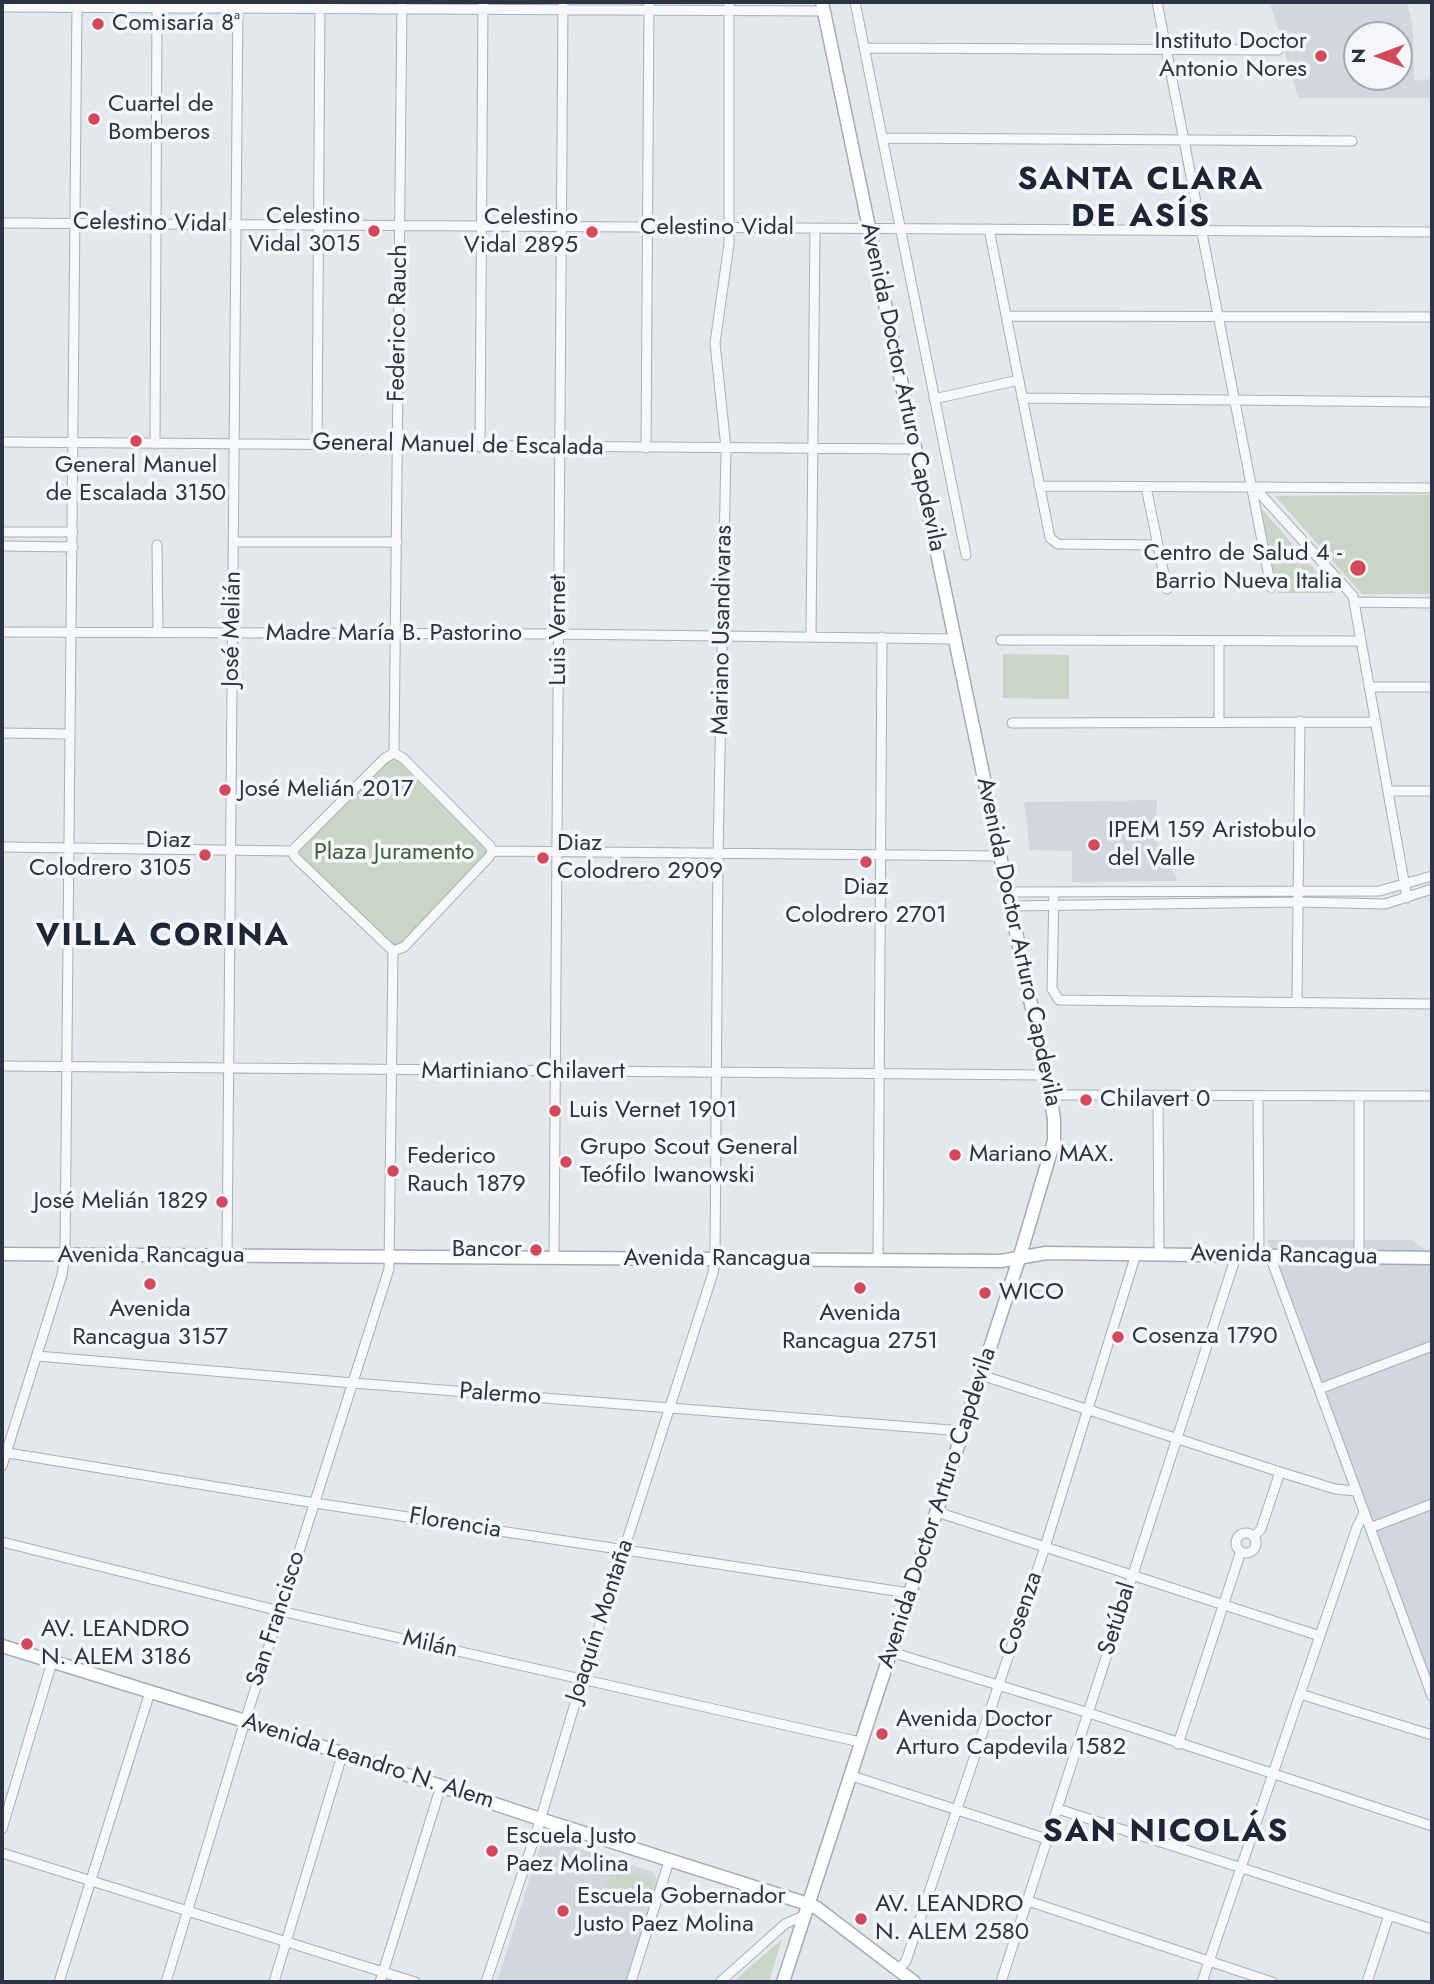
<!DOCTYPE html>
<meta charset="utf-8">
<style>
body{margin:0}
#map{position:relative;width:1434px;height:1984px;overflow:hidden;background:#e4e7ec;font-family:Jost,sans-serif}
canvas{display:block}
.frame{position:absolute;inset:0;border:4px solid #2b3445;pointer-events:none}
.north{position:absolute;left:1343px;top:21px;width:70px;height:70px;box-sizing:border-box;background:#f4f6f9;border:2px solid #a4a8b1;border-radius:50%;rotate:270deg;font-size:19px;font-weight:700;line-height:28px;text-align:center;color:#2b3445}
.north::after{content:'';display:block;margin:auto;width:24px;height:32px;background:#d1495b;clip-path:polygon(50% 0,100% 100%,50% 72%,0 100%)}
</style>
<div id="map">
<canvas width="1434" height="1984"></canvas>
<div class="frame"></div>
<div class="north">N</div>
</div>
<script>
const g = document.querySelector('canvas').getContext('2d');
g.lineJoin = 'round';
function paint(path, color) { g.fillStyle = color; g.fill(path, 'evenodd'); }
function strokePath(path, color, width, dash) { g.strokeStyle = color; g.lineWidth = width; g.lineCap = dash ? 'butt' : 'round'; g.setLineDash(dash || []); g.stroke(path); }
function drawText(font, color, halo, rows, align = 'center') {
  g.font = font + ' Jost,sans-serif'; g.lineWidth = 7; g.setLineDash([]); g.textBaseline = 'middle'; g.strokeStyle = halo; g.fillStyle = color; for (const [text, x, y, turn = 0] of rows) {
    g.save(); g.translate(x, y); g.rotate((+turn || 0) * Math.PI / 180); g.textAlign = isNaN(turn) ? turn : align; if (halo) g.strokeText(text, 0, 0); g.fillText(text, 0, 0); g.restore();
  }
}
paint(new Path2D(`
 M1270 2H1407L1413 28 1414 81 1432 79V98H1298ZM1357 35H1399V77H1357Z
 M1157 800 1156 839 1178 881 1072 882V851L1030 850 1024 802Z
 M1267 1240H1412L1432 1255V1688Z
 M543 1837 653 1872 658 1881 626 1982H497Z`), '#d2d6de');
paint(new Path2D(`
 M1432 495V594H1362L1275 496Z
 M1261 508 1335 593H1278Z
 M1003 654 1069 655V699L1003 698Z
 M394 753 492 851 404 947 393 951 292 851Z
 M613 1866 655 1879 647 1904 605 1891Z
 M782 1939 769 1982H733Z`), '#c9d6c5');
const minor = new Path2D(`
 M855 2 966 555
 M1157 2 1271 587
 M2 7 824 11
 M865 48 1278 50
 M882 138 1352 141
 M2 223 1432 232
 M989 229 1050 538 1058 544 1158 545
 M1006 316 1432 317
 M1022 398 1432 402
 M934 399 1019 380
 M2 442 914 449
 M155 444 157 5
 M317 445 320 2
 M480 447 483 2
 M646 448 649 2
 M1039 486 1432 488
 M1146 487 1167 589
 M1254 487 1353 596 1407 898
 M2 532H73
 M234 542H397
 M157 545 158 633
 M2 546 73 547
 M1354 602 1432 603
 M2 632 559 634 955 639
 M811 636 815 229
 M1001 640 1361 641
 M1219 641V721
 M1370 687H1432
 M1012 723 1376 722
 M2 733 70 734
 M394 753 402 2
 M394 753 403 758 490 846 492 851
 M1388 791H1432
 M2 847 292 851
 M292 851 295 857 393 951
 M292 851 385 758 394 753
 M492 851 1000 856
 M1007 892 1379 891 1432 876
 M1054 893 1052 989 1059 1000 1432 1004
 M1011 906 1297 902 1385 904 1432 889
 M393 951 404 947 489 857 492 851
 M1297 1002 1300 721
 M2 1066 1045 1075
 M1050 1095 1432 1096
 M1158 1096 1159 1255
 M1258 1096 1259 1256
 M227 1256 238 2
 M1270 1256 1432 1696
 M1359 1257V1096
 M554 1259 563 2
 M878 1260 882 637
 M37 1356 353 1383 963 1431
 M981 1375 1280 1472 1335 1489 1356 1491
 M1319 1389 1432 1346
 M2 1452 315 1503 909 1593
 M2 1466 62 1275 65 1255 77 2
 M937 1512 1320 1636
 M1370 1528 1432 1504
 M1236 1543a10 10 0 1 1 20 0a10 10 0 1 1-20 0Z
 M1254 1537 1261 1529 1280 1472
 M2 1542 280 1611 860 1742
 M891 1652 1089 1713 1432 1826
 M1300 1694 1432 1735
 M1178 1744 1241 1551
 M849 1775 1047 1839
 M1058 1809 1432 1929
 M2 1829 52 1662
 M2 1853 415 1982
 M1028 1901 1272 1982
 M898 1970 906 1961 1045 1547 1136 1254
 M59 1982 150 1692
 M166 1982 245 1721 389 1269 393 951
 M274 1982 343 1752
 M380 1982 441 1786
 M486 1982 539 1824 582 1680 713 1273 715 1259 718 854 726 448 715 343 729 244V2
 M631 1982 669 1861
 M720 1982 785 1924 805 1915
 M1001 1982 1236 1256
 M1202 1982 1357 1527 1364 1513
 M1367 1982 1389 1915`);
const major = new Path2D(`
 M2 1254 1001 1261 1046 1253 1432 1258
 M2 1646 245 1721 540 1819 808 1904 817 1908 914 1982
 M783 1982 1019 1259 1054 1141V1119L1050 1095 822 2`);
strokePath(minor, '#a9aeb7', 11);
strokePath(major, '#a3abb8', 15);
strokePath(minor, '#f7f8fa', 9);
strokePath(major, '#fff', 12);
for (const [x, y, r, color] of [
 [98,24,7,"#d1495b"],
 [1321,56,7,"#d1495b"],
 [94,119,7,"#d1495b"],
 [374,231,7,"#d1495b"],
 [592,232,7,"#d1495b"],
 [136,441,7,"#d1495b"],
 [1358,568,9,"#d1495b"],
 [225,790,7,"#d1495b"],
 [1094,845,7,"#d1495b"],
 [205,855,7,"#d1495b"],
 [543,858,7,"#d1495b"],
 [866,862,7,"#d1495b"],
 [1086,1100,7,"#d1495b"],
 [555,1111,7,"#d1495b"],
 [955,1155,7,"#d1495b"],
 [566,1162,7,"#d1495b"],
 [393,1171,7,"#d1495b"],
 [222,1202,7,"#d1495b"],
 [536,1250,7,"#d1495b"],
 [150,1284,7,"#d1495b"],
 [860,1288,7,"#d1495b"],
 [985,1293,7,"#d1495b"],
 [1118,1337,7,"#d1495b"],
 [27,1644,7,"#d1495b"],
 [882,1734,7,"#d1495b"],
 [492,1851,7,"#d1495b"],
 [563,1911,7,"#d1495b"],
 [861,1919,7,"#d1495b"]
]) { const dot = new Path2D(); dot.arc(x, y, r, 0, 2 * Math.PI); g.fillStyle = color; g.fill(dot); strokePath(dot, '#f4f6f9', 2.5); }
drawText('24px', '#2b3445', '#f4f6f9', [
 ["Comisaría 8ª",112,24],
 ["Instituto Doctor",1307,42,"right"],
 ["Antonio Nores",1307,70,"right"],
 ["Cuartel de",108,105],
 ["Bomberos",108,133],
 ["Celestino",360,217,"right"],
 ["Vidal 3015",360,245,"right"],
 ["Celestino",578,218,"right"],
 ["Vidal 2895",578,246,"right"],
 ["General Manuel",136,466,"center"],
 ["de Escalada 3150",136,494,"center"],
 ["Centro de Salud 4 -",1342,554,"right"],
 ["Barrio Nueva Italia",1342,582,"right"],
 ["José Melián 2017",239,790],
 ["IPEM 159 Aristobulo",1108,831],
 ["del Valle",1108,859],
 ["Diaz",191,841,"right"],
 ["Colodrero 3105",191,869,"right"],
 ["Diaz",557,844],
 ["Colodrero 2909",557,872],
 ["Diaz",866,888,"center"],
 ["Colodrero 2701",866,916,"center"],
 ["Chilavert 0",1100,1100],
 ["Luis Vernet 1901",569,1111],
 ["Grupo Scout General",580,1148],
 ["Teófilo Iwanowski",580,1176],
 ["Mariano MAX.",969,1155],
 ["Federico",407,1157],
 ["Rauch 1879",407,1185],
 ["José Melián 1829",208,1202,"right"],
 ["Bancor",522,1250,"right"],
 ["WICO",999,1293],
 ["Avenida",150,1310,"center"],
 ["Rancagua 3157",150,1338,"center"],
 ["Avenida",860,1314,"center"],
 ["Rancagua 2751",860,1342,"center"],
 ["Cosenza 1790",1132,1337],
 ["AV. LEANDRO",41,1630],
 ["N. ALEM 3186",41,1658],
 ["Avenida Doctor",896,1720],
 ["Arturo Capdevila 1582",896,1748],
 ["Escuela Justo",506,1837],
 ["Paez Molina",506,1865],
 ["Escuela Gobernador",577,1897],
 ["Justo Paez Molina",577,1925],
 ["AV. LEANDRO",875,1905],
 ["N. ALEM 2580",875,1933]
], 'left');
drawText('24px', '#2b3445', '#f4f6f9', [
 ["Celestino Vidal",150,224,1],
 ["Celestino Vidal",717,228],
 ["Federico Rauch",399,323,-89],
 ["Avenida Doctor Arturo Capdevila",902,387,78],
 ["General Manuel de Escalada",458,446,1],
 ["José Melián",233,629,-89],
 ["Luis Vernet",559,630,-90],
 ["Mariano Usandivaras",723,630,-89],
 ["Madre María B. Pastorino",394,634],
 ["Avenida Doctor Arturo Capdevila",1018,942,78],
 ["Martiniano Chilavert",523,1072],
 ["Avenida Rancagua",151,1256],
 ["Avenida Rancagua",1284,1256,1],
 ["Avenida Rancagua",717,1259],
 ["Palermo",500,1395,4],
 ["Avenida Doctor Arturo Capdevila",938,1508,-72],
 ["Florencia",455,1524,9],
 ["Cosenza",1022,1614,-71],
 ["San Francisco",277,1619,-72],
 ["Setúbal",1118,1619,-73],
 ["Joaquín Montaña",601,1621,-72],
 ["Milán",430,1645,13],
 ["Avenida Leandro N. Alem",368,1762,18]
]);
drawText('24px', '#3f6138', '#f4f6f9', [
 ["Plaza Juramento",394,853]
]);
g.letterSpacing = '2px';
drawText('bold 32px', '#1d2536', '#f4f6f9', [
 ["SANTA CLARA",1141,181],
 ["DE ASÍS",1141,218],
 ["VILLA CORINA",163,937],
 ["SAN NICOLÁS",1166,1833]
]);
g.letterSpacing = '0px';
</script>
